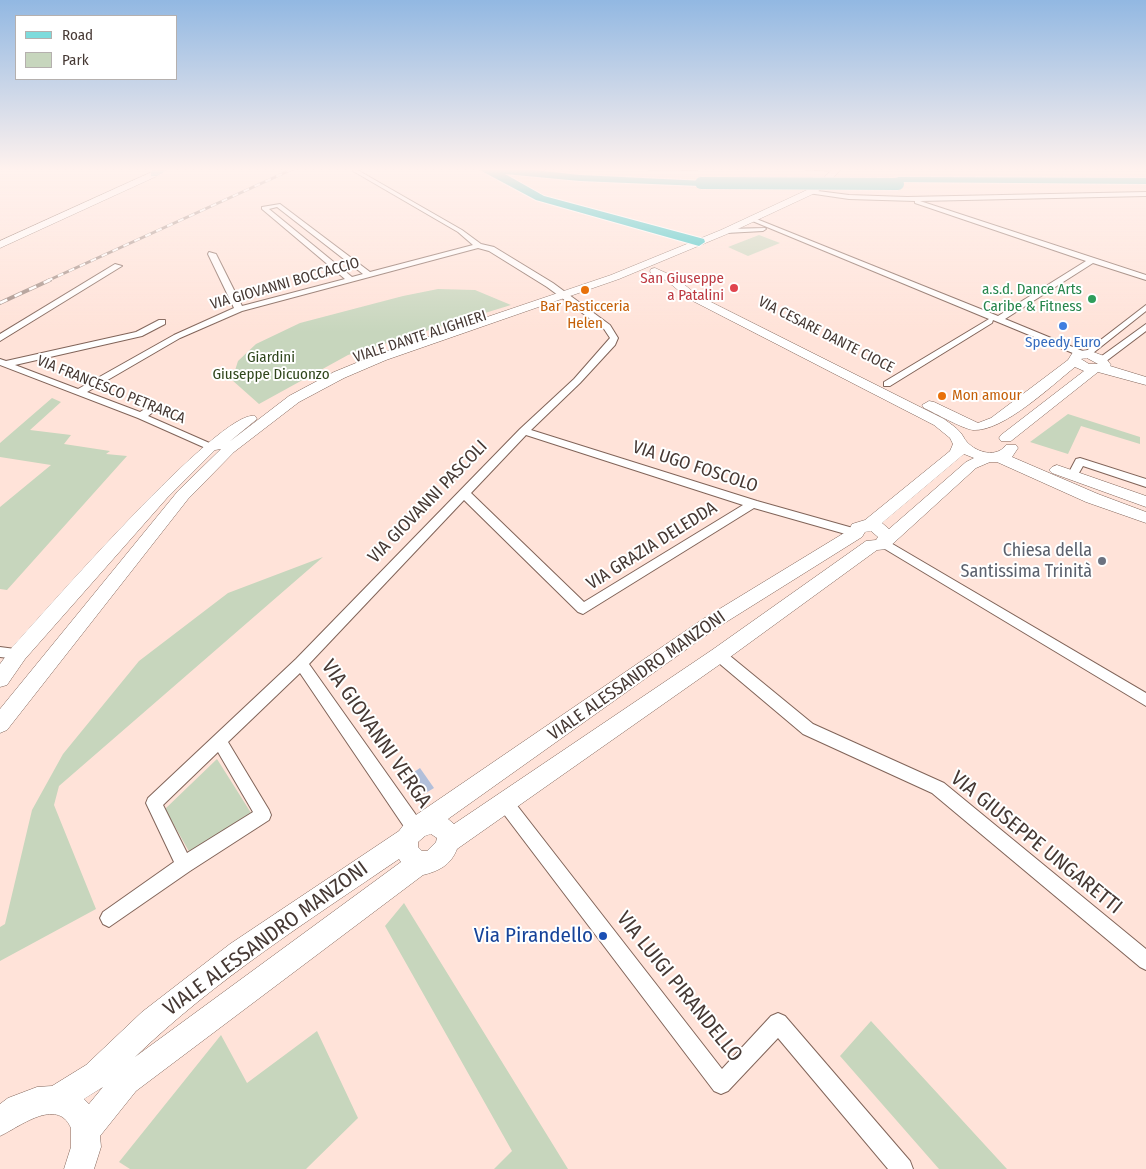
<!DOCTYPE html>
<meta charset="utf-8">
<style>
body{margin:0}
#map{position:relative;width:1146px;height:1169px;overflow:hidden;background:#ffe3d9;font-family:"Fira Sans Condensed",sans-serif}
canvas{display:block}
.legend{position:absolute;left:15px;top:15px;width:162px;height:65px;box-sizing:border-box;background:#fff;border:1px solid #b5b0ae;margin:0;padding:6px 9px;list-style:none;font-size:15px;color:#463934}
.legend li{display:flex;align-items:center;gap:10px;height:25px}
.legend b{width:25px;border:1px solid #b5b0ae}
</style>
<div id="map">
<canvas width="1146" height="1169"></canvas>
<ul class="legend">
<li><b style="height:6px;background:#7ddbdc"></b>Road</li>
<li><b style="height:14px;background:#c7d6bd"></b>Park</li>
</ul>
</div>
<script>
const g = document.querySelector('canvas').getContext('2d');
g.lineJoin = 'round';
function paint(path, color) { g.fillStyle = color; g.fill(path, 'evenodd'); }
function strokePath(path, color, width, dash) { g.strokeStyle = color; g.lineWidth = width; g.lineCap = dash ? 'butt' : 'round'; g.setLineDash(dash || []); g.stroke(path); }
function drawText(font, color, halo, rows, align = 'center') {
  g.font = font + ' "Fira Sans Condensed",sans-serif'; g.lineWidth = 4; g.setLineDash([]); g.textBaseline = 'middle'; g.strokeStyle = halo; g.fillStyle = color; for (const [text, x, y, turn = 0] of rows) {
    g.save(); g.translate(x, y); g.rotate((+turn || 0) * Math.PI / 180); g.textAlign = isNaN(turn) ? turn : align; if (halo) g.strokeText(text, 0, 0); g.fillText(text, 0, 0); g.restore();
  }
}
paint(new Path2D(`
 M759 235 780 243 748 256 728 247Z
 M438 289 475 290 511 305 348 355 259 404 232 380 238 361 256 344 300 323 403 296Z
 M52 398 61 402 30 430 71 435 64 444 110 451 106 454 127 456 7 590 0 589V507L51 465 0 457V443Z
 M1068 414 1140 437V444L1081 426 1068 454 1030 442Z
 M323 557 59 786 54 805 96 909 0 961V927L5 924 32 810 63 754 139 661 228 593Z
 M217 759 253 816 191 855 165 809Z
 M404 903 568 1169H494L512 1151 385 926Z
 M871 1021 1007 1169H939L840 1056Z
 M317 1031 358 1118 306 1169H130L119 1162 221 1035 247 1083Z`), '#c7d6bd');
paint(new Path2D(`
 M420 768 434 788 424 794 411 774Z`), '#b2bfda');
const street = new Path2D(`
 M354 168 462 230 481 244 494 247 553 283 610 325 618 338 615 345 580 383 531 430 757 501 860 530 862 533 856 537 754 508 583 614 578 612 464 500 309 664 421 822 423 828 421 834 415 836 409 834 300 673 228 742 269 810 271 815 269 820 190 871 109 927 103 924 100 918 103 912 174 862 146 803 148 798 296 659 520 429 574 379 610 338 604 329 547 287 489 251 478 248 242 311 180 338 87 392 140 412 151 405H157V409L148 416 214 445 215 447 210 450 138 418 0 365V359L6 361 136 332 159 320H165V324L142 336 15 365 78 389 174 335 234 308 208 254 209 252 216 254 242 306 345 279 262 209V207L280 204 370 272 473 245 458 232 353 171ZM277 207 363 274 352 277 269 209ZM526 435 743 505 584 602 471 493ZM218 752 253 812 187 853 163 805Z
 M577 168H700L697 170Z
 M784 168H840V169L837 171Z
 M810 190 849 195 907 197 1146 192V196L920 201 1146 275V280L1093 263 1005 319 1085 352 1146 305V311L1088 357 1080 356 993 320 992 323 890 386H884V382L989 319 750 220V218H754L998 316 1086 261 915 203V201L849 199 808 193V191Z
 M765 228 766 229 763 231 726 233 723 231 726 229Z
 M115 264 122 266 0 341V334Z
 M1146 324V331L1105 362H1099V358Z
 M1080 458 1146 479V487L1083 466 1076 478H1068L1067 476 1076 459Z
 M884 539 1146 693V706L880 546 878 543Z
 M0 647 23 650 25 654 23 658 18 659 0 657Z
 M719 650 724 651 813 724 944 783 1146 949V970L1140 967 932 793 803 734 714 659 712 655 714 651Z
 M506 796 512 799 722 1069 771 1016 778 1013 785 1016 910 1161 913 1169H888L778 1038 728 1091 721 1094 714 1091 500 809 498 804 500 799Z`);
const secondary = new Path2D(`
 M833 168H842L825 187 815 193 727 234 619 279 386 360 344 378 299 402 234 452 188 499 7 730 0 733V709L178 491 221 449 215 450 167 498 25 659 7 685 0 687V664L11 649C42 615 221 408 255 416L257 419 229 442 289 396 334 372 378 354 611 275 721 230 809 189 819 183Z
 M154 171 157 172V176L0 248V241Z
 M655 268 675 277 697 295 944 419C949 423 956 427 960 432 963 435 964 439 967 442 977 453 997 458 1006 445H1016L1018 448 1012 457 1098 494 1146 512V523L1086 502 997 462H990L976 468 887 549 877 550 726 660 457 849C451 865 439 871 423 875L136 1091 100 1136 101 1147 94 1169H64L71 1147V1128C57 1096 18 1128 0 1136V1104L8 1098 37 1087 52 1086 86 1065 142 1012 230 944 399 831 405 823 413 817 703 619 849 530 852 524 865 520 950 451 953 444 950 438 934 425 689 299 667 281 651 273 650 271 651 269ZM964 454 974 458 966 462 889 529 882 523ZM871 531 878 537 876 540 866 541 712 650 454 824 448 819 715 629 862 537 865 532ZM431 834 437 838 436 842 427 851H422L418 847V842L425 836ZM399 859 401 862 135 1057C215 980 308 921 399 859ZM103 1087 89 1104 84 1099Z
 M1088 350 1104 356 1111 365 1110 366 1146 377V385L1098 372 1011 441H1001L999 438 1001 435 1084 371 1075 367C1051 386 1003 432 973 430 963 429 935 413 924 408L922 405 929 401 934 402 978 423 991 418 1068 360 1073 352ZM1087 358 1098 364H1089L1081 359Z
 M1057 465 1146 496V507L1052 473 1049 470 1052 467Z`);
const primary = new Path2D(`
 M158 168H171L157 176H151V172Z`);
const highway = new Path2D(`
 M476 168H515L580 175 705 181 707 183 701 186 580 181 505 174 544 196 704 239 705 242 699 246 536 200Z
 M897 177 1146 178V184L893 182 891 180Z`);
strokePath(street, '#816459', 2);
strokePath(secondary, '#816459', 1);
strokePath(primary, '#fff', 1);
strokePath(highway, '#fff', 2);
paint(street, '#fff');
paint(secondary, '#fff');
paint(primary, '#7ddbdc');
paint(highway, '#27c3c4');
const railFar1 = new Path2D(`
 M47 281 295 168`);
const rail = new Path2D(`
 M0 303 50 280`);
strokePath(railFar1, '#a28e86', 3);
strokePath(rail, '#a28e86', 4);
strokePath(railFar1, '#fff', 2, [6]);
strokePath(rail, '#fff', 2.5, [8]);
const highwayBridge = new Path2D(`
 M701 183 898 184`);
strokePath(highwayBridge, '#fff', 13, []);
strokePath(highwayBridge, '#27c3c4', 12);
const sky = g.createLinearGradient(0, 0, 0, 332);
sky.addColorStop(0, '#92b8e2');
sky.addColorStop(0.51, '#fff2ee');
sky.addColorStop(1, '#fff2ee00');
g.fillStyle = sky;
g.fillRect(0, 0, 1146, 332);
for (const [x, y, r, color] of [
 [734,288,5,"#e0444e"],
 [585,290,5,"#e8710a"],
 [1092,299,5,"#2e9e5b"],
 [1063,326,5,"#3f7fe0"],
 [942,396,5,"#e8710a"],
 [1102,561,5,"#6b7280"],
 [603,936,5,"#1a4fb4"]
]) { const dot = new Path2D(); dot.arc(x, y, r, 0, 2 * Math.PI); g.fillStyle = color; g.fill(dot); strokePath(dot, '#fff', 2); }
drawText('15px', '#be3a42', '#fff', [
 ["San Giuseppe",724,279],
 ["a Patalini",724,296]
], 'right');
drawText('15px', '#463934', '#fff', [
 ["VIA GIOVANNI BOCCACCIO",285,284,-16],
 ["VIA CESARE DANTE CIOCE",826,335,27],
 ["VIALE DANTE ALIGHIERI",420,337,-18],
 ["VIA FRANCESCO PETRARCA",111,390,22]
]);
drawText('15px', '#27864d', '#fff', [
 ["a.s.d. Dance Arts",1082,290],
 ["Caribe & Fitness",1082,307]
], 'right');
drawText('15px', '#c56008', '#fff', [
 ["Bar Pasticceria",585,307],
 ["Helen",585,324],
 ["Mon amour",952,396,"left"]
]);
drawText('15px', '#366cbe', '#fff', [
 ["Speedy Euro",1063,343]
]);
drawText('15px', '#2f461c', '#fff', [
 ["Giardini",271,358],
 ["Giuseppe Dicuonzo",271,375]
]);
drawText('18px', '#463934', '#fff', [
 ["VIA UGO FOSCOLO",695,467,18],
 ["VIA GIOVANNI PASCOLI",428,502,-46],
 ["VIA GRAZIA DELEDDA",652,546,-32],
 ["VIALE ALESSANDRO MANZONI",637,676,-35]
]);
drawText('18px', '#5b616d', '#fff', [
 ["Chiesa della",1092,551],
 ["Santissima Trinità",1092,572]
], 'right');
drawText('21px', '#463934', '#fff', [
 ["VIA GIOVANNI VERGA",376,734,55],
 ["VIA GIUSEPPE UNGARETTI",1036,843,39],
 ["VIALE ALESSANDRO MANZONI",266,939,-36],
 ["VIA LUIGI PIRANDELLO",679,987,51]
]);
drawText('21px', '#164399', '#fff', [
 ["Via Pirandello",593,936]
], 'right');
</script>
